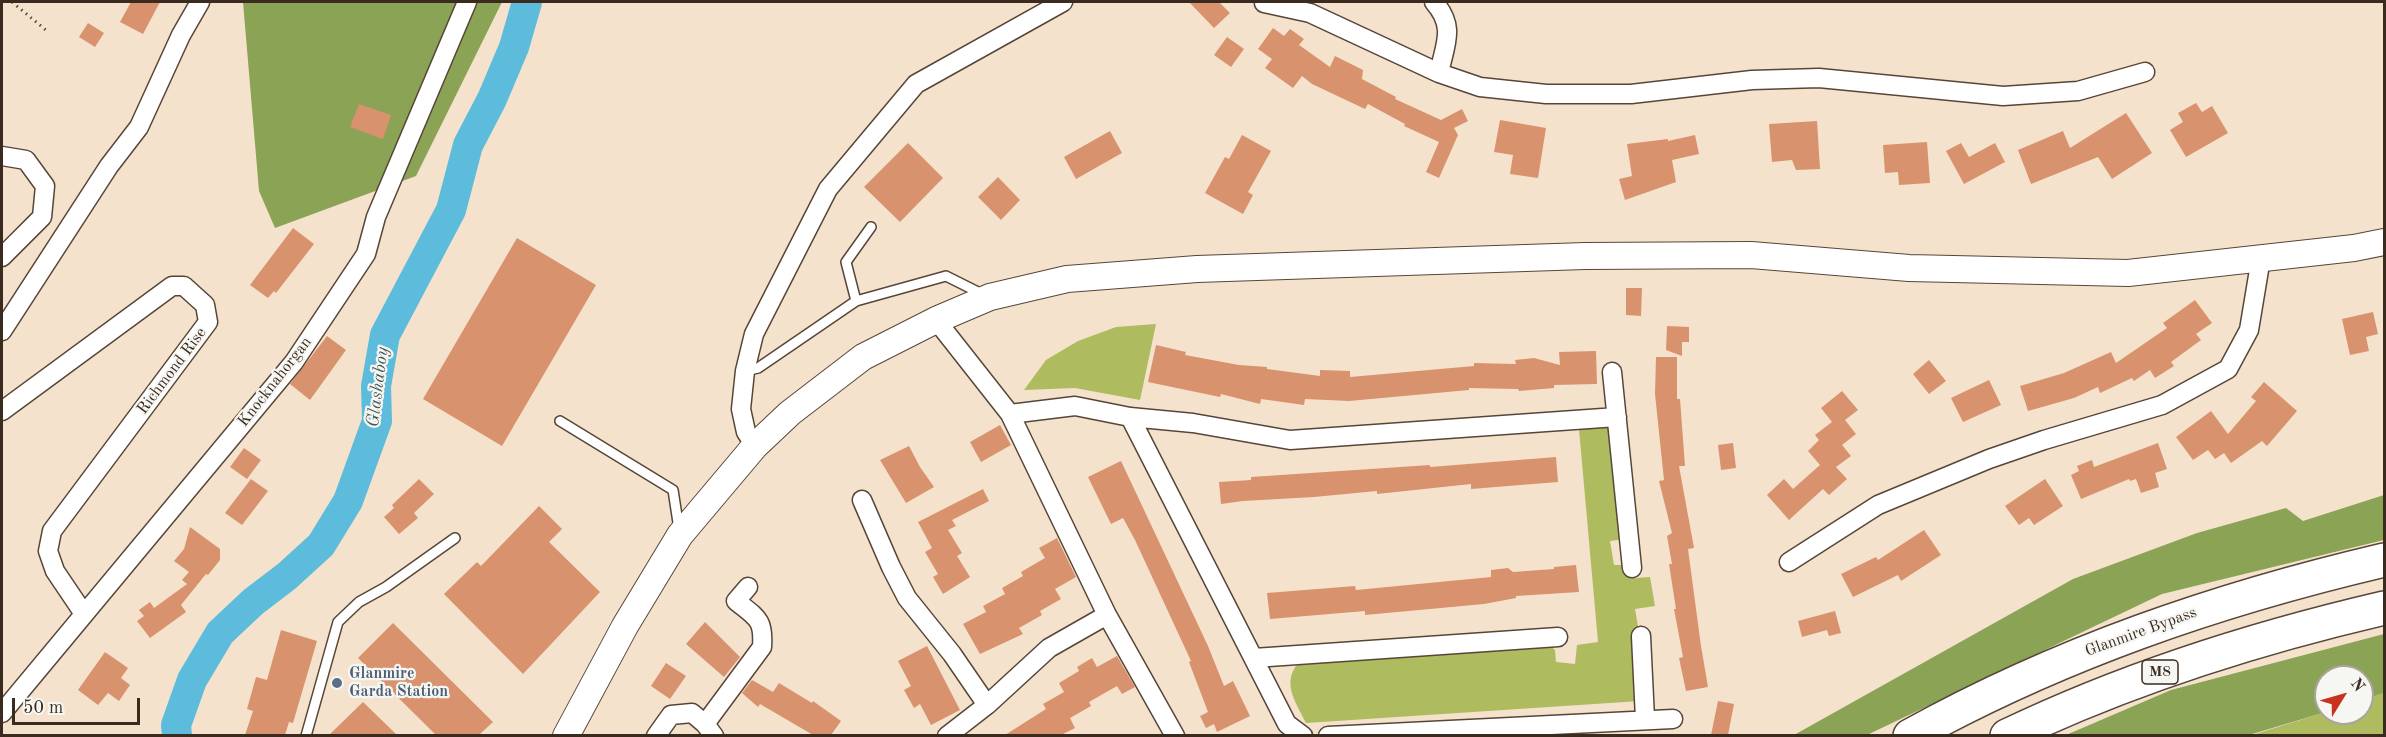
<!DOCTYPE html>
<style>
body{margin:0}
#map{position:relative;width:2386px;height:737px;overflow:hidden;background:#f5e2cc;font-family:"Old Standard TT",serif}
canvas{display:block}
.frame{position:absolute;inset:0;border:3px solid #3b2a1e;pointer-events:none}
.north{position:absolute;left:2314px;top:665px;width:60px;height:60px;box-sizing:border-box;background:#f6f6f2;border:2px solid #aba49d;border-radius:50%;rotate:53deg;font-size:16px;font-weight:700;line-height:24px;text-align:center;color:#3b2a1e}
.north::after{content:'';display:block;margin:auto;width:21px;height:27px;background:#c8321e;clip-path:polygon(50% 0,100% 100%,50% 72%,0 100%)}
.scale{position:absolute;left:12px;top:698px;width:128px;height:27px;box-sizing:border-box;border:3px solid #3b2a1e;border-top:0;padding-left:8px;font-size:18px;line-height:21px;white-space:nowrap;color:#3b2a1e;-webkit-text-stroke:4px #f6f6f2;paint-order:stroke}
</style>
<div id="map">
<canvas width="2386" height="737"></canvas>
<div class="frame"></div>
<div class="north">N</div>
<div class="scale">50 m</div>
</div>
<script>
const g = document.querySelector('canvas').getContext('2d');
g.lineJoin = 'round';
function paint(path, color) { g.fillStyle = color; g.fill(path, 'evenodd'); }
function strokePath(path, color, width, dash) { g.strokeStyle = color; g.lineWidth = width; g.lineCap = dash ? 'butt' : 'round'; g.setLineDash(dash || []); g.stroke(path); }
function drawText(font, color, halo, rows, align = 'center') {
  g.font = font + ' "Old Standard TT",serif'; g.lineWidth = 4.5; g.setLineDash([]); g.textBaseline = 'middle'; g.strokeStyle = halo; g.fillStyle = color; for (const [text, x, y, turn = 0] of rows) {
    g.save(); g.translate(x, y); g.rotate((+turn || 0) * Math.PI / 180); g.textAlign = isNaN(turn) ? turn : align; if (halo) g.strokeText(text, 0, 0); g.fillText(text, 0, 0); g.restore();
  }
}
paint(new Path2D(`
 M1156 324 1140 400 1075 388 1024 390 1046 360 1078 341 1116 327Z
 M1614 427 1625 539 1610 541 1614 565H1628L1635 578 1650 577 1655 606 1635 609 1649 690 1640 701 1306 723C1295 701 1280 681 1301 660L1550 645 1555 650 1556 662 1575 664 1577 645 1598 642 1579 429Z
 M2384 693V735L2249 736 2326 712 2362 713V700Z`), '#aebb5e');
paint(new Path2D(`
 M243 2H502L416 176 275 228 259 191Z
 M2384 495V540L2162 594 1867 735H1794L2073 579 2197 533 2286 508 2303 521Z
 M2384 634V693L2362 700V677H2326V712L2249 735H2066L2171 690Z`), '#8aa355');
strokePath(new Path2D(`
 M177 736 176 725 192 680 220 633 253 602 287 576 321 545 348 501 377 421 376 386 385 335 451 210 468 145 492 99 514 47 527 2`), '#5dbbdb', 30);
paint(new Path2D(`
 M131 2H160L143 34 120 22Z
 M1189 2H1219L1230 13 1214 28Z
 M88 23 104 33 95 47 79 37Z
 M1273 28 1284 36 1290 29 1304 39 1299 45 1330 67 1335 56 1363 70 1362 79 1396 97 1395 99 1441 120 1462 109 1468 121 1454 128 1458 135 1439 178 1426 172 1439 142 1404 126 1405 124 1368 104 1365 109 1312 84 1302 76 1293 88 1265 68 1272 59 1258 49Z
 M1227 37 1244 49 1231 67 1214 55Z
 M2196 103 2202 112 2212 106 2228 133 2186 157 2170 130 2183 122 2178 113Z
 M359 104 391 115 383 139 350 127Z
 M2126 113 2152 153 2112 179 2098 157 2031 184 2018 150 2063 131 2070 148Z
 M1500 120 1546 128 1538 178 1510 174 1513 155 1494 152Z
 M1817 121 1820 169 1796 170 1792 160 1772 162 1769 124Z
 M1110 131 1122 153 1076 179 1064 157Z
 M1242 135 1271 151 1248 192 1253 195 1243 214 1205 193 1225 157 1229 159Z
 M1695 135 1699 154 1672 160 1676 182 1625 200 1619 179 1632 176 1627 144 1668 139V141Z
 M1927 142 1930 183 1899 185 1898 172 1885 173 1883 145Z
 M908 143 943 178 900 222 864 187Z
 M1961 143 1969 157 1995 143 2005 162 1964 184 1946 151Z
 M998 177 1020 200 1001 220 978 197Z
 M293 228 314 244 276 293 274 291 268 298 250 285Z
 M517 238 596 285 502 446 423 399Z
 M1626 288H1642L1641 316 1626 315Z
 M2195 300 2212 323 2196 334 2201 340 2171 362 2174 366 2155 378 2150 370 2134 381 2132 378 2100 393 2098 387 2074 398 2028 411 2020 386 2064 373 2111 352 2116 363 2167 328 2163 323Z
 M2373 312 2378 334 2366 337 2369 351 2350 355 2342 319Z
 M1667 326 1689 327V342H1682V356L1666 350Z
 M327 336 346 350 310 400 290 384Z
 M1156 345 1186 352 1185 355 1239 365 1267 367V369L1320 376V370L1350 371V377L1474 366V363L1516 364 1515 360 1534 358 1560 365 1559 352 1596 351 1597 384 1554 385V388L1519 391 1518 389 1469 388V390L1349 401 1305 399 1304 405 1261 399 1260 404 1221 394 1220 397 1148 382Z
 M1656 357H1677V399H1680L1685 466H1679L1694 548 1688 549 1701 646 1708 687 1686 691 1679 658 1683 657 1674 609H1676L1669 564H1672L1667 536 1672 533 1659 481 1664 480 1655 394Z
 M1929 360 1946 381 1929 394 1913 374Z
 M1989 380 2001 405 1963 422 1951 398Z
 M2264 382 2297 411 2267 446 2262 441 2231 463 2224 453 2215 459 2208 450 2193 460 2176 437 2211 411 2228 434 2256 401 2251 397Z
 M1842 391 1858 410 1845 420 1856 434 1842 445 1851 456 1836 467 1847 479 1829 495 1823 489 1789 520 1767 495 1784 479 1793 489 1820 465 1808 451 1819 440 1815 435 1832 422 1821 408Z
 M1000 425 1011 445 981 462 970 442Z
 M1733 443 1736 468 1721 470 1718 445Z
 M2158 443 2167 469 2155 473 2159 487 2141 493 2136 479 2130 481 2129 479 2081 499 2071 475 2079 471 2077 466 2092 460 2094 467Z
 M909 446 920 467 934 487 906 503 880 460Z
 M244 448 261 460 247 479 230 467Z
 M1556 457 1558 482 1471 489V484L1377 494V491L1314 497 1243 501 1221 504 1219 482 1251 480V477L1430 465V467Z
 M1121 461 1208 646 1224 686 1233 681 1250 716 1217 732 1214 724 1206 728 1200 716 1208 712 1189 662 1191 661 1135 540 1123 518 1111 524 1088 477Z
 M251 479 268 491 242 525 225 513Z
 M419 479 434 494 414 513 418 518 399 534 384 517 394 508 392 505Z
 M2045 479 2063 506 2034 525 2029 518 2019 525 2005 506Z
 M983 489 989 501 952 520 956 526 948 530 962 553 957 556 970 577 943 594 933 577 938 574 925 552 932 548 918 522Z
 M539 506 562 529 549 542 600 592 523 674 444 594 477 562 481 566Z
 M190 527 220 549V560L208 575 206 574 181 605 186 612 150 638 137 621 144 616 139 610 150 602 154 608 187 584 182 580 189 572 174 561 184 549Z
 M1924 530 1941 555 1901 581 1898 575 1853 597 1841 574 1876 557 1878 560Z
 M1057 538 1076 577 1055 589 1061 599 1040 611 1042 615 1019 628 1023 634 980 654 963 624 986 612 983 606 1005 594 1002 588 1023 576 1021 572 1045 558 1039 548Z
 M1576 565 1579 592 1516 596V598L1484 604 1365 615V611L1270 619 1267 593 1355 586 1356 590 1491 577V570L1508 568 1513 572 1554 569V567Z
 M1835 611 1841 633 1829 636 1827 630 1802 637 1798 621Z
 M705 622 740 657 724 677 686 644Z
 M393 623 493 722 479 735H436L358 658Z
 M281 630 317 641 293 723 289 722 285 735H245L253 711 247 709 256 677 267 680Z
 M927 646 960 710 931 725 920 704 914 708 904 690 911 686 898 661Z
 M105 652 128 668 121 678 130 685 119 701 108 693 98 705 78 690Z
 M1117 656 1135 687 1122 694 1117 686 1089 702 1091 706 1070 718 1075 728 1061 735H1005L1046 709 1043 704 1064 692 1059 683 1079 671 1077 667 1092 658 1097 667Z
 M666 663 686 676 670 699 651 686Z
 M752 680 773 692 779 683 812 703 813 701 841 721 831 735H813L760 704 758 707 742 693Z
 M1718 701 1734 704 1728 735H1711Z
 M363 702 397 735H329Z`), '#d8926e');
const lane = new Path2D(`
 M856 301 846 262 871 227
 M745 371 758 368 856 301 946 276 984 295
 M560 421 673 490 679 529
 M306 736 338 622 359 602 386 587 455 538`);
const street = new Path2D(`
 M1434 2C1456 27 1445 44 1439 73
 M1264 3 1310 13 1439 73 1480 87 1546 94H1631L1752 80 1819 78 2003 96 2078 91 2145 72
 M2 156 26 160 45 186 42 217 2 257
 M936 320 1010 414 1107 615 1175 736
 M2 331 109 166 139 127 181 35 200 2
 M1612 372 1632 568
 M2 411 172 286H184L205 305 208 322 52 531 48 551 55 571 84 614
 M1010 414 1075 406 1130 417 1193 423 1290 440 1617 417
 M1130 417 1287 724 1303 736
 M755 446 746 432 741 409 745 371 754 334 828 189 916 84 1063 2
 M862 500 891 567 907 598 952 654 987 705
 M1789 562 1878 505 1989 459 2044 440 2162 405 2228 369 2249 330 2261 258
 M1641 636 1645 719
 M1254 658 1558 637
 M2 713 294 362 366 254 376 217 467 2
 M705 724 762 647C764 619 757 618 736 601L748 587
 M656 736 671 715 692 713 705 724 714 736
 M947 736 987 705 1049 648 1107 615
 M1328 736 1673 719`);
const secondary = new Path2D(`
 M566 736 625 626 680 535 755 446 790 413 863 357 936 320 990 297 1067 279 1197 269 1585 256 1751 255 1909 268 2128 273 2354 248 2384 242`);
const highway = new Path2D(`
 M1910 736C2060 653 2218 599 2384 560
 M2007 736C2128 678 2255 638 2384 608`);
strokePath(lane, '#574638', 12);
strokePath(street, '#574638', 21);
strokePath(secondary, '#574638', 28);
strokePath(highway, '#574638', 36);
strokePath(new Path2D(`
 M12 2 47 31`), '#574638', 3, [1.5, 4.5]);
strokePath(lane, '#fff', 9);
strokePath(street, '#fff', 18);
strokePath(secondary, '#fff', 26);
strokePath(highway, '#fff', 33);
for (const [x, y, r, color] of [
 [337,683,6,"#5c6f8a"]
]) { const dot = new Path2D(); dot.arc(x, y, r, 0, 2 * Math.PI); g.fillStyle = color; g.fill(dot); strokePath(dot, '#f6f6f2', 2); }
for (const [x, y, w] of [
 [2160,672,36]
]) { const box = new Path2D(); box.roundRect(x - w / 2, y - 12, w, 24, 4.5); g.fillStyle = '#f6f6f2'; g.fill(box); strokePath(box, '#3b2a1e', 1.5); }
drawText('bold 15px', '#3b2a1e', null, [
 ["M8",2160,672]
]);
drawText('16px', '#3b2a1e', '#f6f6f2', [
 ["Richmond Rise",172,371,-53],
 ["Knocknahorgan",275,382,-52],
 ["Glanmire Bypass",2141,632,-20]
]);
drawText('bold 16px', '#4e5e75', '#f6f6f2', [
 ["Glanmire",349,674],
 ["Garda Station",349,692]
], 'left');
drawText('italic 18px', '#455657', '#f6f6f2', [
 ["Glashaboy",378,387,-83]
]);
</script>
